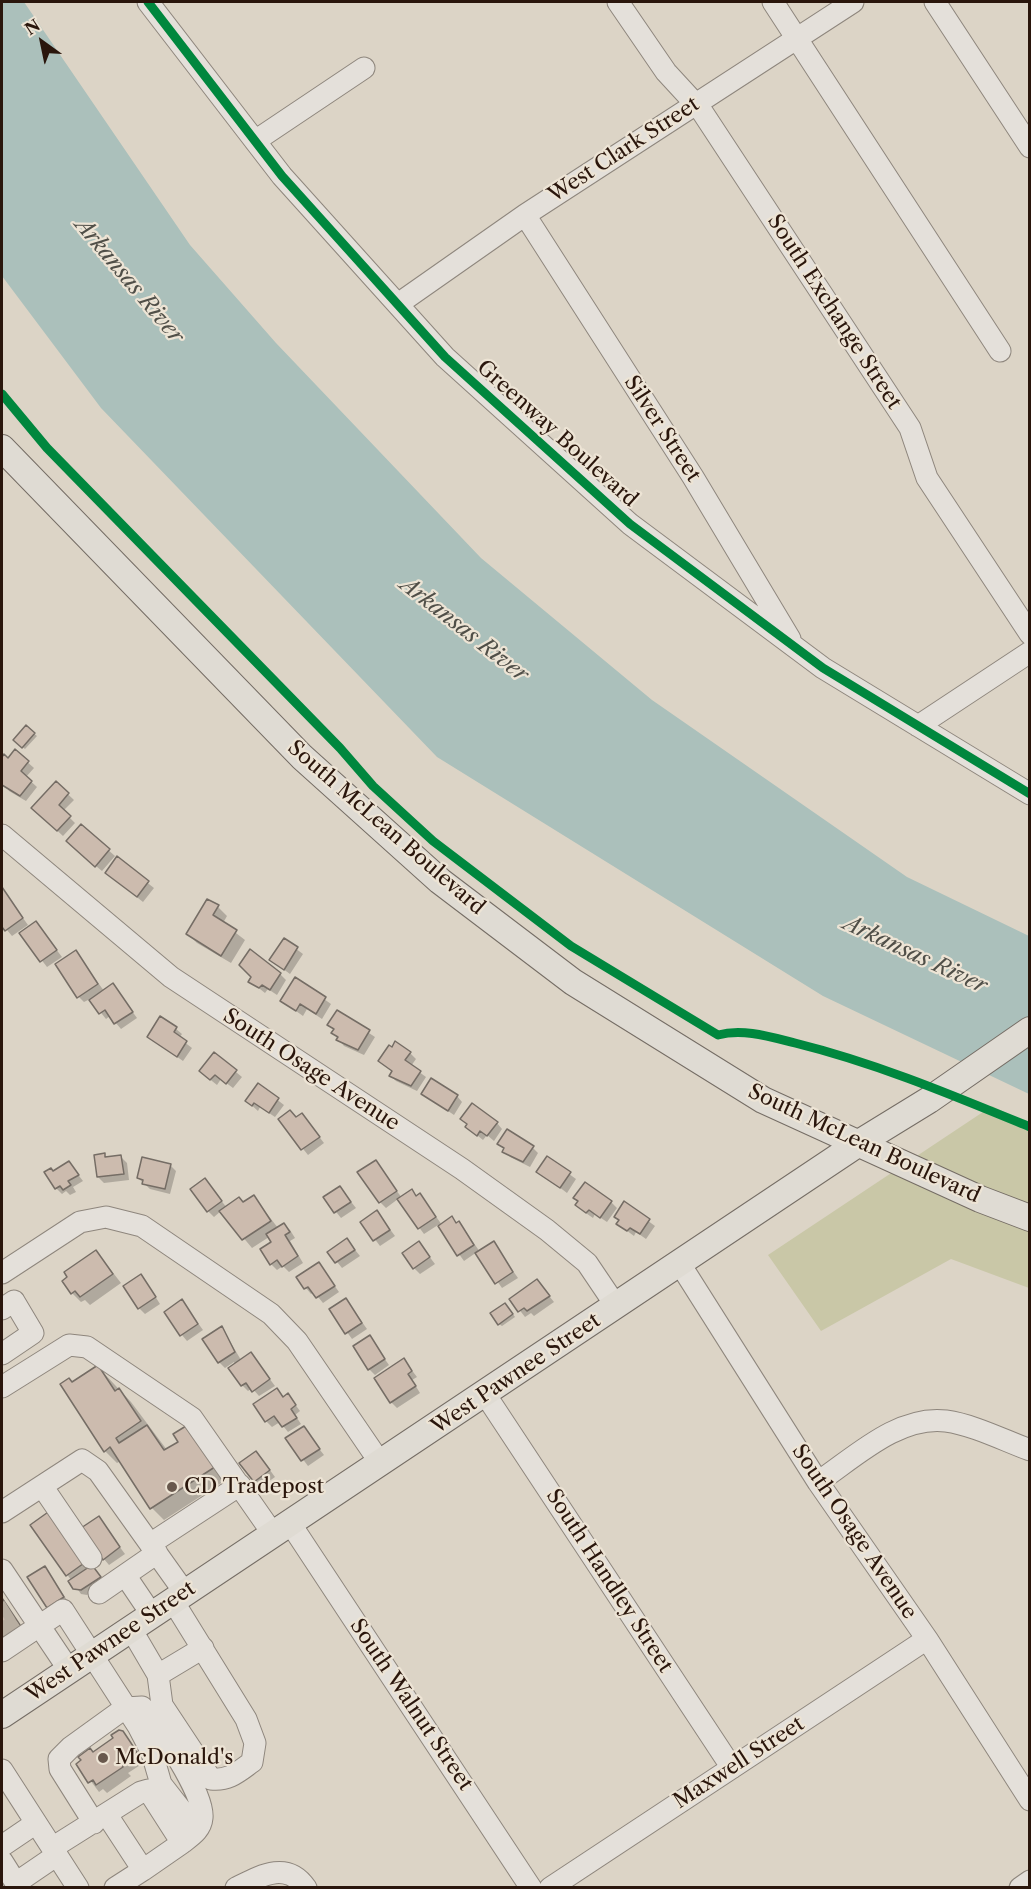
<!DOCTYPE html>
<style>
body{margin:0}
#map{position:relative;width:1031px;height:1889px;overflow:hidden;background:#dcd4c6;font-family:"Libre Caslon Text",serif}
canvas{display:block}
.frame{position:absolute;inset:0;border:3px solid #2a160c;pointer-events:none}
.north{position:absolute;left:12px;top:12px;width:60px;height:60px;-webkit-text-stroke:4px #ede4d5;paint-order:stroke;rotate:327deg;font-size:16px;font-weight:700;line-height:24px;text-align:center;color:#2a160c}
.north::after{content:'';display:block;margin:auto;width:21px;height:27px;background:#2a160c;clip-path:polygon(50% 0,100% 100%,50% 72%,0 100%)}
</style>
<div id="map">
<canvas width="1031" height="1889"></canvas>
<div class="frame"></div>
<div class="north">N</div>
</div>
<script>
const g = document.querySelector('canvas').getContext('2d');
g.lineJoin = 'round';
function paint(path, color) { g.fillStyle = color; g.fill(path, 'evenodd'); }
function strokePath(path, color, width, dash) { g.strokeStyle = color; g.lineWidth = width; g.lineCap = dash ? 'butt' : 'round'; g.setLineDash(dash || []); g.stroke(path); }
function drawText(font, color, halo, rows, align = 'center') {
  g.font = font + ' "Libre Caslon Text",serif'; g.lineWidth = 4.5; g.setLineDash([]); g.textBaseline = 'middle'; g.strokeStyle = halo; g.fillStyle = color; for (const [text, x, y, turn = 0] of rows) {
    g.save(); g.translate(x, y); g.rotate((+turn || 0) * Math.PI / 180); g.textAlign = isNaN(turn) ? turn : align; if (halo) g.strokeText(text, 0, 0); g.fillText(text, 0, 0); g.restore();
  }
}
paint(new Path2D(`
 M992 1106 1029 1124V1288L951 1259 821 1331 768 1255Z`), '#c9c7a7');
paint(new Path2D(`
 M2 2H24L190 245 276 343 481 558 652 700 907 877 1029 936V1094L823 996 437 757 101 408 2 276Z`), '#abc0bb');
paint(new Path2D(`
 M26 727 37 736 25 749 15 740Z
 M16 752 34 768 26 777 37 787 26 801 9 791 2 780V759L4 756 9 760Z
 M56 783 74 800 63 811 75 823 63 836 33 808Z
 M81 826 115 856 102 871 73 847Z
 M117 859 154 888 143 902 113 878Z
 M2 889 28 925 12 936 2 924Z
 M218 907 227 916 223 923 245 940 231 963 197 943 188 934Z
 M36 923 62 957 47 967 21 933Z
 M284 940 303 954 290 974 271 960Z
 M76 952 104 991 113 985 137 1018 121 1029 110 1016 106 1019 90 999 84 1002 79 997Z
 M280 974 286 980 277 995 268 989 265 993 250 981Z
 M296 979 331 1004 322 1019 307 1009 303 1016 282 1001Z
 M337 1012 375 1037 364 1055 344 1046 333 1033 335 1030 329 1025Z
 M176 1029 182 1034 179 1038 192 1048 183 1061 149 1037Z
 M410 1053 416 1059 411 1066 426 1077 417 1091 396 1081 391 1076 393 1072 380 1061Z
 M214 1054 242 1077 233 1088 221 1079 217 1085 207 1077Z
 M258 1085 284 1105 275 1117 260 1107 258 1111 247 1101Z
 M423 1094 457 1096 462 1102 454 1115Z
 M297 1119 307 1121 324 1143 308 1155 280 1120Z
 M497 1123 502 1129 494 1141 487 1135 483 1140 467 1127Z
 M499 1143 533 1148 538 1153 530 1167 510 1157Z
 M104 1155 108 1159 121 1157 127 1163 129 1180 104 1183 98 1177Z
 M547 1158 576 1179 567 1193 538 1171Z
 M375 1162 402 1198 411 1191 425 1201 442 1225 452 1218 464 1229 480 1252 493 1243 518 1278 502 1288 477 1252 464 1261 438 1225 424 1234 398 1199 386 1208 380 1202Z
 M69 1163 83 1181 73 1187 76 1192 70 1195 66 1191 62 1194 56 1188 54 1173Z
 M170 1165 176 1171 170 1194 150 1189 138 1178Z
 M205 1180 227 1208 243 1204 254 1197 278 1228 284 1225 290 1230 295 1238 290 1241 303 1263 289 1272 283 1266 277 1270 271 1264 273 1243 269 1237 252 1248 221 1211 214 1217 208 1211Z
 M340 1188 356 1208 341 1218 325 1198Z
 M611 1202 617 1208 607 1222 595 1214 593 1218 583 1211Z
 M625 1204 655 1226 646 1239 636 1232 634 1236 618 1224Z
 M377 1212 395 1236 380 1246 362 1222Z
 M347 1240 360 1256 342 1268 329 1252Z
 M419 1243 435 1264 420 1274 414 1268Z
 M96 1251 121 1283 90 1305 85 1300 81 1302 72 1293Z
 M319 1264 339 1292 323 1303 314 1292 311 1294 306 1288Z
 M537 1281 554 1302 534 1316 531 1313 525 1317 511 1299Z
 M146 1282 160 1304 145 1314 139 1308Z
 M346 1300 367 1329 352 1339 331 1310Z
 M182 1301 203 1330 187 1341 182 1335Z
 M508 1307 515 1317 502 1326 499 1324Z
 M222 1328 241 1360 251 1354 275 1386 259 1396 252 1388 248 1391 242 1385 234 1362 225 1368 219 1362Z
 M369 1337 389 1365 375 1375 369 1369Z
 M404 1360 417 1377 412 1380 420 1393 397 1408 391 1402Z
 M98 1367 131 1402 167 1450 208 1453 232 1476 164 1520 152 1508 121 1461 117 1463 105 1451 73 1384Z
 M277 1390 284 1398 288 1395 300 1411 295 1415 301 1424 288 1432 280 1422 272 1427 266 1421Z
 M306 1432 324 1455 308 1466 287 1438Z
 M261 1458 275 1477 261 1487 241 1463Z
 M98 1518 125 1554 109 1565 104 1559Z
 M32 1525 97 1572 105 1583 87 1595 81 1594Z
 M45 1568 69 1603 54 1613 48 1607Z
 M2 1597 21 1628 2 1641Z
 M122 1733 145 1762 128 1773 131 1776 107 1793 103 1789 99 1792 78 1764Z
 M2 1873 13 1888H2Z`), '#0003');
const building = new Path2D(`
 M26 725 35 733 22 748 13 740Z
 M15 749 29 761 21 771 32 781 20 796 2 785V757L4 754 8 758Z
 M56 781 69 793 59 805 71 816 57 831 31 808Z
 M81 824 110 849 95 867 66 841Z
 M117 856 149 881 137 897 105 873Z
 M2 887 23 918 5 931 2 927Z
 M207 899 219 905 213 915 237 930 221 956 186 934Z
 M36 921 57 950 40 962 19 933Z
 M284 938 298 947 284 970 269 960Z
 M250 949 281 973 270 990 262 985 259 988 248 982 251 977 239 965Z
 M76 950 98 984 77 998 55 964Z
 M295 977 326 997 316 1014 300 1004 296 1011 280 1001Z
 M113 983 133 1012 114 1024 105 1010 99 1014 89 1000Z
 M337 1010 370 1030 358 1050 336 1040 338 1037 331 1033 334 1029 327 1025Z
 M160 1016 177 1027 174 1032 187 1041 177 1057 147 1037Z
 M395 1041 411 1052 405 1060 421 1071 411 1086 389 1076 392 1071 378 1061 389 1045 392 1047Z
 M214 1052 237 1070 226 1084 215 1075 210 1080 199 1071Z
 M431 1078 458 1095 448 1111 421 1094Z
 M258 1083 279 1098 269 1113 254 1103 252 1106 245 1101Z
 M472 1103 498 1122 487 1136 480 1131 477 1136 465 1127 467 1124 460 1119Z
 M290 1110 296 1117 302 1113 320 1137 301 1150 278 1119Z
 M507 1129 534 1146 523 1162 502 1152 504 1148 497 1144Z
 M105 1153V1157L121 1155 124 1174 97 1177 94 1155Z
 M547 1156 571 1172 560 1188 536 1172Z
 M142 1157 171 1164 165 1189 142 1184 143 1180 137 1178Z
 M376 1160 397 1191 379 1203 357 1172Z
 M69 1161 79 1175 68 1181 71 1185 63 1190 60 1186 55 1189 44 1172 51 1168 53 1171Z
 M205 1178 222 1201 207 1212 190 1189Z
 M585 1182 612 1201 600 1218 589 1210 586 1213 575 1205 578 1201 573 1198Z
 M340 1186 351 1202 334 1213 323 1197Z
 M412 1189 416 1196 420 1193 436 1217 418 1229 397 1199Z
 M254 1195 271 1221 242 1240 219 1211 239 1197 243 1202Z
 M624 1201 650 1219 640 1234 630 1228 627 1231 616 1224 619 1220 614 1217Z
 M377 1210 390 1230 373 1241 360 1222Z
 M452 1216 456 1223 459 1221 474 1245 457 1256 438 1226Z
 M284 1223 290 1232 285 1235 298 1256 282 1267 277 1260 270 1265 260 1249 271 1242 266 1234Z
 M347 1238 355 1250 335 1263 327 1252Z
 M419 1241 430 1257 413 1269 402 1253Z
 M494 1241 513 1272 495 1284 475 1253Z
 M96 1250 113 1274 80 1297 75 1291 71 1294 62 1281 67 1277 64 1272Z
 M319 1262 335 1286 316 1298 308 1287 304 1289 296 1277Z
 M141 1274 156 1297 138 1309 123 1286Z
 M537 1279 550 1296 527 1311 524 1308 518 1312 509 1299Z
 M346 1298 362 1323 345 1334 329 1309Z
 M182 1299 198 1324 180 1336 164 1312Z
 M505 1303 513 1314 498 1325 490 1313Z
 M222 1326 235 1352 218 1363 202 1339Z
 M370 1335 385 1359 368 1370 353 1346Z
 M251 1352 270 1379 252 1392 246 1383 241 1386 228 1368Z
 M404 1358 412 1371 408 1374 416 1386 390 1403 374 1378Z
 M98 1365 115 1391 119 1388 141 1421 116 1438 119 1443 147 1425 164 1450 178 1442 173 1434 186 1426 221 1463 150 1509 110 1447 104 1452 60 1384 69 1378 72 1382Z
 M277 1388 283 1397 288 1393 296 1405 291 1409 297 1418 282 1427 274 1416 265 1422 253 1404Z
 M304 1426 320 1449 301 1461 285 1438Z
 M256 1451 270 1470 254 1482 239 1463Z
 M51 1510 87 1561 66 1576 30 1525Z
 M99 1516 120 1547 103 1560 81 1528Z
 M92 1565 101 1577 81 1590 73 1589 68 1581Z
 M45 1566 64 1597 47 1608 27 1577Z
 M2 1598 20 1625 2 1637Z
 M119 1730 123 1731 137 1752 121 1763 123 1767 96 1785 93 1780 88 1783 76 1764 81 1760 78 1757 90 1748 93 1752 113 1738 111 1735Z`);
paint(building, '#ccbbae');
strokePath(building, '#756d65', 1.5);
strokePath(new Path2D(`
 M2 1615 10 1610
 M2 1634 18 1623`), '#b8aea1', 21, [21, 10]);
const minor = new Path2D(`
 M148 2 282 176 445 357 630 524 823 668 1030 794
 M618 2 666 72 701 110 910 428 927 478 1030 634
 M773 2 1000 351
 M935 2 1030 147
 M255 141 364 68
 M525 215 693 477 790 639
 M398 304 525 215 853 2
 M918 726 1030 652
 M2 835 171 977 462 1169 547 1230 587 1263 616 1306
 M680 1264 818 1482 927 1639 1030 1800
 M2 1273 80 1222 106 1217 142 1226 271 1314 297 1341 381 1464
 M2 1309 14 1301 33 1333 2 1354
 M2 1387 69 1345 87 1347 192 1418 273 1534
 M485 1394 732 1768
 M818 1482C854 1458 898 1415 946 1421 974 1425 1003 1440 1030 1450
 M42 1486 91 1558
 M2 1512 82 1460 98 1471 185 1593
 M290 1523 531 1888
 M150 1544 240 1485
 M2 1570 69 1670
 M125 1575 152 1615
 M99 1593 157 1553
 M131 1629 158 1675 162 1705 211 1779C229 1781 238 1772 252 1762L255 1743 246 1719 173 1601
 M2 1651 63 1610 138 1726 152 1753 161 1784 197 1830
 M158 1675 203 1648
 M2 1770 78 1888
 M107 1815 143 1870 115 1888
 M94 1823 60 1769 59 1759 71 1747 125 1708 142 1707C158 1725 205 1794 202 1818 201 1830 191 1836 182 1843
 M2 1846 36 1823
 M52 1848 141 1792 148 1790 182 1843 143 1870
 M2 1861 19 1888
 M16 1883 57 1855
 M236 1888C260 1876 287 1860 306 1888
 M550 1888 927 1639
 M1020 1888 1030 1881`);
const major = new Path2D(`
 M2 448 302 757 440 881 573 982 763 1100 980 1199 1030 1218
 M2 1715 859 1143 929 1100 1030 1030`);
strokePath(minor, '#8e867d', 23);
strokePath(major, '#756d65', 28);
strokePath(minor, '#e4e0da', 21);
strokePath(major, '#dfdbd3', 26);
strokePath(new Path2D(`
 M148 2 282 176 445 357 630 524 823 668 1030 794
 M2 394 47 448 340 748 373 786 433 841 571 946 718 1035C743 1028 771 1037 795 1043 876 1063 952 1095 1030 1127`), '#00873e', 9);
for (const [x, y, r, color] of [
 [172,1487,6,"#68584d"],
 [103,1758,6,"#68584d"]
]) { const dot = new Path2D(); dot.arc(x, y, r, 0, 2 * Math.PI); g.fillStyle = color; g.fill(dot); strokePath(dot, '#ede4d5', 2); }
drawText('21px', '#2a160c', '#ede4d5', [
 ["West Clark Street",624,150,-33],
 ["South Exchange Street",834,312,57],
 ["Silver Street",662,429,57],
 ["Greenway Boulevard",557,434,42],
 ["South McLean Boulevard",386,828,41],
 ["South Osage Avenue",311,1070,33],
 ["South McLean Boulevard",864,1144,25],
 ["West Pawnee Street",516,1374,-34],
 ["South Osage Avenue",854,1532,56],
 ["South Handley Street",609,1581,57],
 ["West Pawnee Street",111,1642,-34],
 ["South Walnut Street",411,1705,56],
 ["Maxwell Street",739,1763,-33]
]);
drawText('21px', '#2a160c', '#ede4d5', [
 ["CD Tradepost",184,1487],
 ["McDonald's",115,1758]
], 'left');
drawText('italic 22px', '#504f48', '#ede4d5', [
 ["Arkansas River",129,281,50],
 ["Arkansas River",464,630,38],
 ["Arkansas River",915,955,25]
]);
</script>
